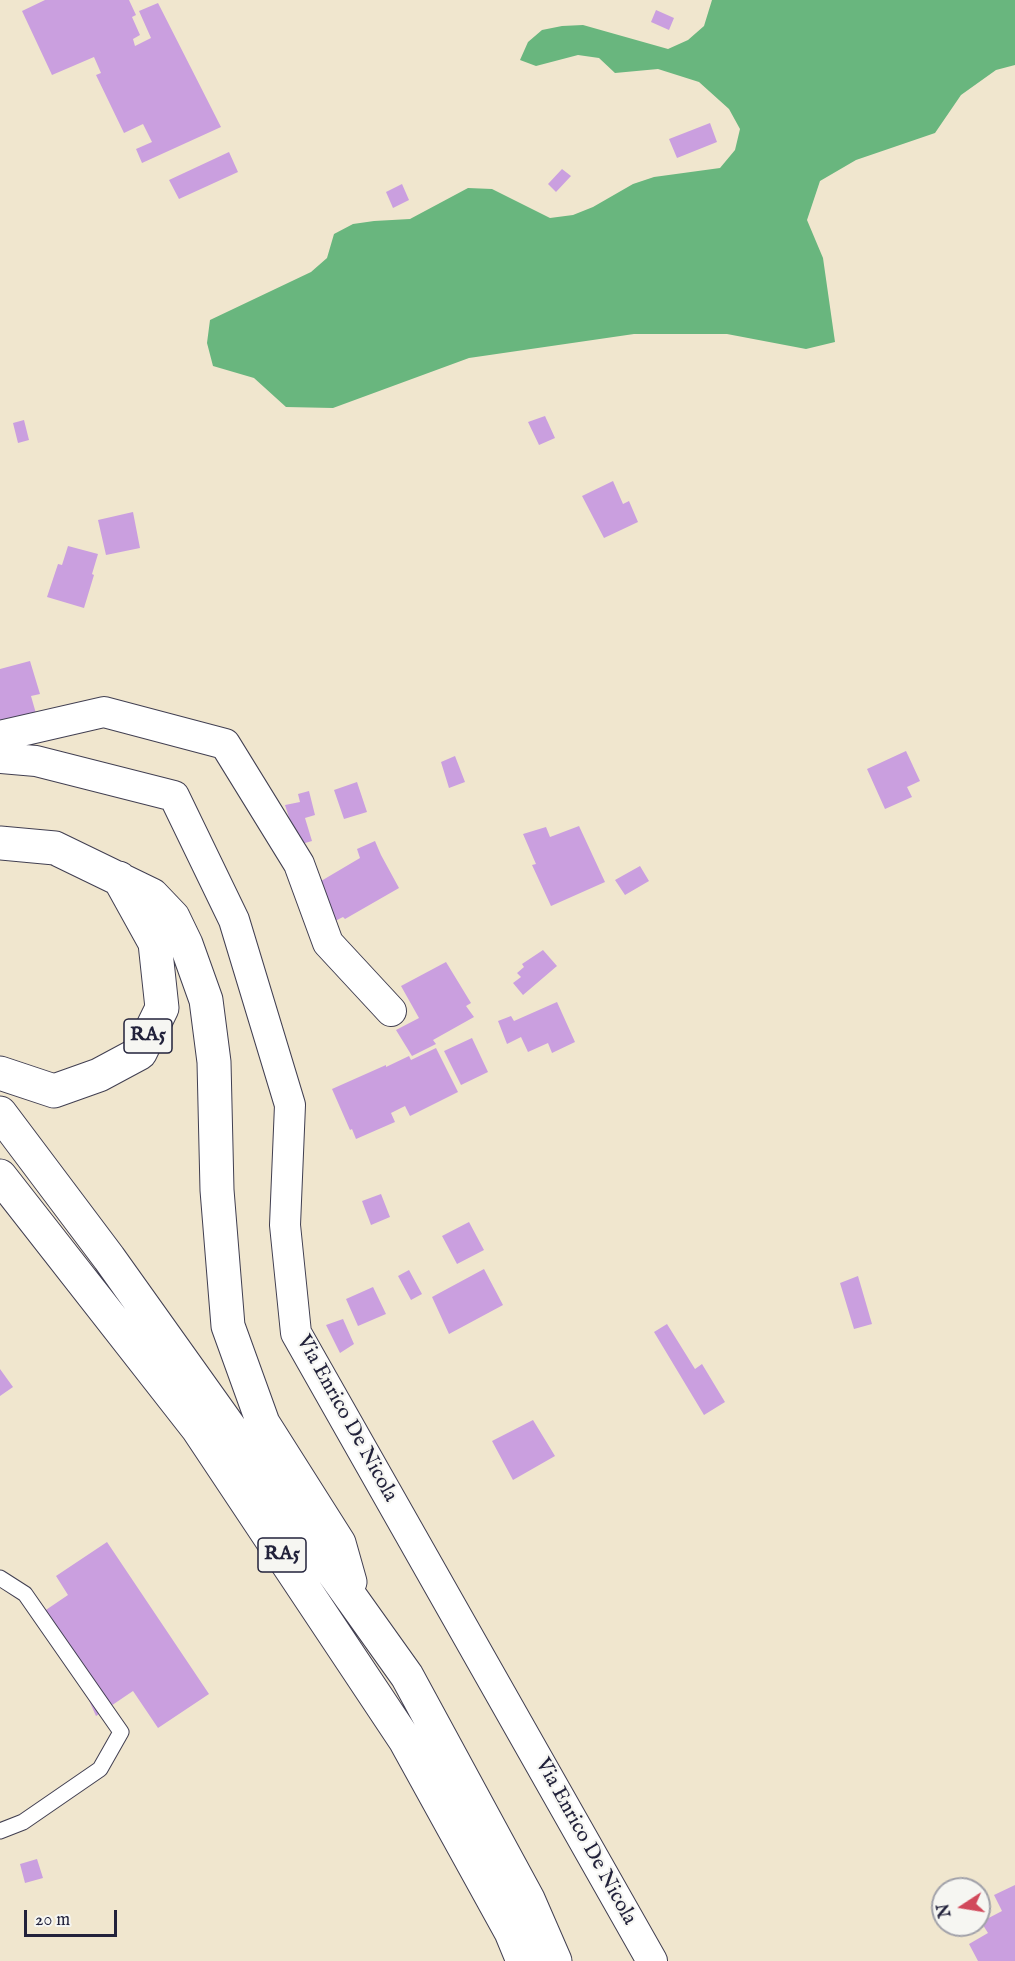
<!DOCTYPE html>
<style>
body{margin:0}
#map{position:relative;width:1015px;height:1961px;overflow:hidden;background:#f0e6ce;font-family:"IM FELL English",serif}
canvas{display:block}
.north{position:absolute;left:931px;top:1877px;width:60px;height:60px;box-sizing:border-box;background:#f6f6f2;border:2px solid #a1a1a9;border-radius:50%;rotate:258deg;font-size:16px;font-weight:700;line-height:24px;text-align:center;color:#22223b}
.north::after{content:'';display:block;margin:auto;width:21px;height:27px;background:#d1495b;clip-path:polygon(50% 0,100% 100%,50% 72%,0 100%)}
.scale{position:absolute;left:24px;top:1910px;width:93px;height:27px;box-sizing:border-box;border:3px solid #22223b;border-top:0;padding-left:8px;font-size:18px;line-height:21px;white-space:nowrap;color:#22223b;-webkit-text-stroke:4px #f6f6f2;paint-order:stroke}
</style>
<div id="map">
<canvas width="1015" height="1961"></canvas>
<div class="north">N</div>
<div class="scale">20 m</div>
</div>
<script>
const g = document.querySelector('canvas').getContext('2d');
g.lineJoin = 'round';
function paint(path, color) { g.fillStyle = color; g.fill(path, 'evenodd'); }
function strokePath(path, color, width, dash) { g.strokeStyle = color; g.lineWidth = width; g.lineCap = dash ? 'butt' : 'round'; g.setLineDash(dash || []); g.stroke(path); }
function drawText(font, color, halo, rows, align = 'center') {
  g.font = font + ' "IM FELL English",serif'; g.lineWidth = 4.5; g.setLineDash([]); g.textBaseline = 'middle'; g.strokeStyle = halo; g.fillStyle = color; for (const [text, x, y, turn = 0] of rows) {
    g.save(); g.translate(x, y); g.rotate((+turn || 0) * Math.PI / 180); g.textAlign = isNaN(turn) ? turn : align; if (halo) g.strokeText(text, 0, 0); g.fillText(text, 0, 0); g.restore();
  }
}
paint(new Path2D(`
 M712 0H1015V65L996 70 961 95 935 133 856 160 820 181 807 220 823 258 835 342 806 349 727 334H634L469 358 333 408 286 407 254 378 213 366 207 343 210 320 311 272 327 258 334 234 353 224 374 221 410 219 468 188 492 189 550 218 573 215 593 207 633 184 654 177 720 168 735 150 740 129 729 109 699 82 658 69 615 73 599 58 578 55 536 66 520 60 528 42 542 30 562 26 583 25 668 49 688 40 704 26Z`), '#69b67e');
paint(new Path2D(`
 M45 0H129L136 15 132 17 140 35 133 39 135 46 151 38 139 11 158 3 221 127 142 163 136 149 152 142 143 124 124 133 96 75 101 73 94 57 52 75 22 11Z
 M656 10 674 18 669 30 651 22Z
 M710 123 717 142 677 158 669 139Z
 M229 152 238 172 179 199 169 180Z
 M562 169 571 176 556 192 548 184Z
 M402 184 409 200 393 208 386 192Z
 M545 416 555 438 539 445 528 422Z
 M24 420 29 440 18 443 13 423Z
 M613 481 623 504 629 501 638 522 604 538 582 496Z
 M133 512 140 548 106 555 98 520Z
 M68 546 98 554 92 574 94 575 84 608 47 597 58 564 62 565Z
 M30 661 40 694 31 696 37 717 0 727V669Z
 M906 751 920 781 907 787 912 797 885 809 867 769Z
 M455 756 465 782 449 788 441 762Z
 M357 782 367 812 344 819 334 790Z
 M309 791 315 815 305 818 312 841 298 845 285 805 300 802 298 794Z
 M579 826 605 882 551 906 532 865 536 864 523 834 546 827 550 837Z
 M375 841 381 855 399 888 345 919 343 917 327 925 316 884 360 858 357 849Z
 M640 866 649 881 625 895 615 880Z
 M543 950 557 966 523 995 513 983 521 977 517 973 524 967 522 964Z
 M446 962 471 1003 466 1006 474 1017 433 1040 436 1044 412 1056 396 1030 419 1018 401 986Z
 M557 1002 575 1042 552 1053 548 1043 528 1052 521 1037 507 1044 498 1021 511 1016 514 1021Z
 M472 1038 488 1072 461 1085 444 1051Z
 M436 1048 458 1092 410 1116 405 1106 391 1113 395 1122 356 1139 352 1129 350 1130 332 1089 386 1065V1067L409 1056 411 1060Z
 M381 1194 390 1217 371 1225 362 1201Z
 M469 1222 484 1250 457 1264 442 1236Z
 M484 1269 503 1305 449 1334 432 1297Z
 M409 1270 422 1294 411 1300 398 1276Z
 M858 1276 872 1324 854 1329 840 1283Z
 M373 1287 386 1314 358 1326 346 1299Z
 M343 1319 354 1344 340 1353 326 1325Z
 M667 1324 695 1369 702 1364 725 1402 704 1415 654 1332Z
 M0 1369 13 1387 0 1396Z
 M533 1420 555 1456 513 1480 492 1441Z
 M107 1542 209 1694 158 1728 133 1691 96 1716 88 1698 34 1618 68 1595 56 1576Z
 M37 1859 43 1878 25 1883 20 1864Z
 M1015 1885V1961H978L969 1944 988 1933 981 1922 1002 1911 994 1895Z`), '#ca9fdf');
const lane = new Path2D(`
 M0 1578 25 1594 121 1732 100 1769 23 1822 0 1831`);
const street = new Path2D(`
 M0 736 104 712 225 744 299 864 328 943 391 1011
 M0 758 36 761 174 796 234 920 290 1105 285 1225 296 1333 652 1961`);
const highway = new Path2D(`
 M0 843 55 848 152 895 173 917 186 944 206 1000 214 1062 217 1190 228 1326 263 1423 339 1543 350 1582
 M0 1073 54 1091 99 1075 140 1053 162 1008 155 943 119 878
 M0 1113 109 1258 407 1676 528 1899 555 1961
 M0 1176 198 1429 405 1740 511 1932 523 1961`);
strokePath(lane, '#413f51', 17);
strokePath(street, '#413f51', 32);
strokePath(highway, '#413f51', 35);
strokePath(lane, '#fff', 15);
strokePath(street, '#fff', 30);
strokePath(highway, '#fff', 33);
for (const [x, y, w] of [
 [148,1036,48],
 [282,1555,48]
]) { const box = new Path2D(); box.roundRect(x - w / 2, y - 17, w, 34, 4.5); g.fillStyle = '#f6f6f2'; g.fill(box); strokePath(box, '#22223b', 1.5); }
drawText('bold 20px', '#22223b', null, [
 ["RA5",148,1036],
 ["RA5",282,1555]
]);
drawText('21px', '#22223b', '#f6f6f2', [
 ["Via Enrico De Nicola",346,1419,61],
 ["Via Enrico De Nicola",585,1842,61]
]);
</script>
